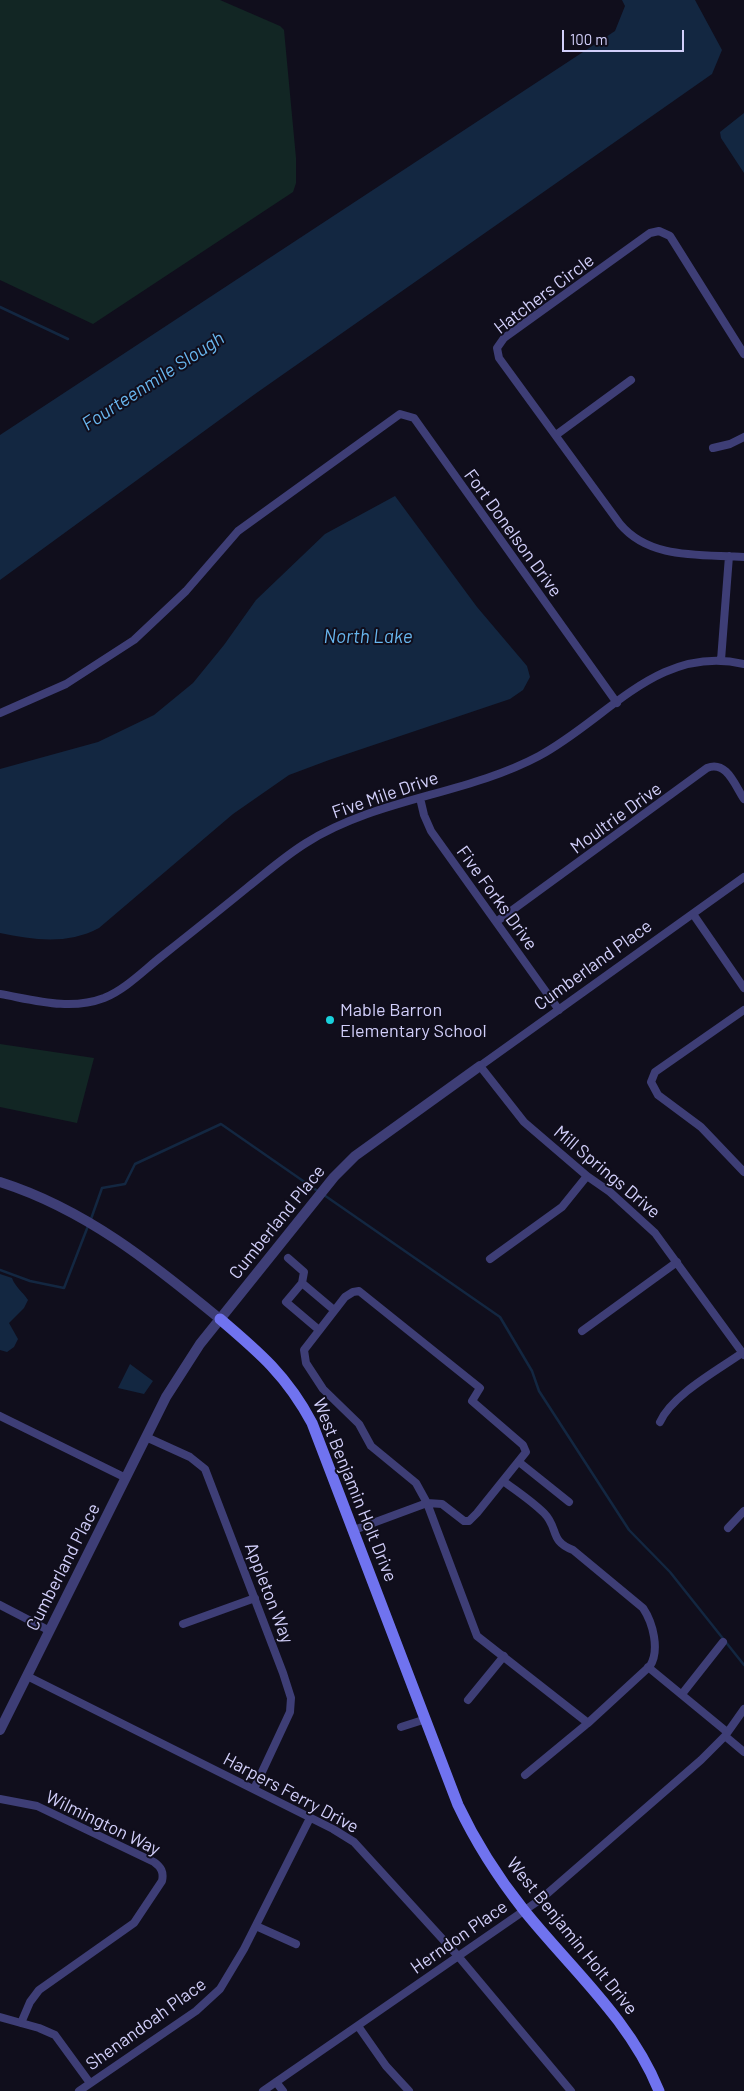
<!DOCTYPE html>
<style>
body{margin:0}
#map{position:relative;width:744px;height:2091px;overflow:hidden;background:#100e1c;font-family:Barlow,sans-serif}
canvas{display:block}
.scale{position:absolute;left:562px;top:30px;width:122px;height:22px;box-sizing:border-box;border:2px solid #d2cffa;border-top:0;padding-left:6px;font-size:15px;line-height:18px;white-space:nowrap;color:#d2cffa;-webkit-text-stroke:4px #100e1c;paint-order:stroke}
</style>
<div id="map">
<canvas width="744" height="2091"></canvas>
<div class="scale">100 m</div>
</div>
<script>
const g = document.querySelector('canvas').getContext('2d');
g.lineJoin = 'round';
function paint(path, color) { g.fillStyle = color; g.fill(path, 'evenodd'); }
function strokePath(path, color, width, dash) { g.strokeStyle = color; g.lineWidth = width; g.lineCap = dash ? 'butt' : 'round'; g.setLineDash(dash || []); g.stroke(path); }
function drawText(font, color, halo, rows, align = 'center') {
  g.font = font + ' Barlow,sans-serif'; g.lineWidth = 4; g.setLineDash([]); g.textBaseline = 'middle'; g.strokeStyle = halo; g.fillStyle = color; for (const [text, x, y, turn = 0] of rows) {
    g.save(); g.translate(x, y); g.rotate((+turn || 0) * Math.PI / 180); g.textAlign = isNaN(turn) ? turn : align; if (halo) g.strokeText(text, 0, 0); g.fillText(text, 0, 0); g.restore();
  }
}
paint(new Path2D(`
 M0 0H220L280 26 284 30 296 158V183L293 192 93 324 0 280Z
 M0 1044 94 1058 77 1123 0 1107Z`), '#122624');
paint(new Path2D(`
 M622 0H695L722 50 712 74 255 394 0 580V435L615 31 625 6Z
 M744 113V173L721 138 720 132Z
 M395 496 477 607 527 666 530 677 523 690 510 699 329 760 289 775 233 814 99 928C67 945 34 940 0 933V769L98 742 154 715 193 683 224 645 256 600 325 534Z
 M0 1274 12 1278C15 1287 23 1292 28 1300L24 1308 9 1323 18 1339 14 1347 7 1352 0 1350Z
 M130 1364 153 1381 144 1394 118 1388Z`), '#132741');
strokePath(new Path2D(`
 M0 307 68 339
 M324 1195 500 1317 532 1371 539 1391 629 1530 670 1572 744 1665
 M91 1219 102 1188 125 1184 135 1164 221 1124 319 1192
 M0 1270 30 1281 64 1288 88 1226`), '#132741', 2.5);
strokePath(new Path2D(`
 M744 354 670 236 659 231 650 233 504 338 497 348 499 358 620 524C650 560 701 554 744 557
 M556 435 631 380
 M713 448 730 444 744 437
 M721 660 729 556
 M0 713 66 684 134 640 186 591 238 531 400 414 414 418 617 703
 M420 798 424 815 431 831 559 1010
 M744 877 480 1066 524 1122 587 1176 610 1192 655 1233 744 1355
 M693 914 744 988
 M496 922 707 768C727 760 735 786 744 799
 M0 994C34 1000 70 1011 104 998 126 989 144 970 162 956 191 933 220 910 248 887 267 872 285 856 306 843 377 798 466 795 539 756 608 719 658 644 744 664
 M744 1010 655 1072 651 1082 658 1095 701 1127 744 1172
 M288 1258 304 1272 302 1283
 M490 1259 562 1207 587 1176
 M319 1330 286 1302 302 1283 334 1310
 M582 1331 677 1262
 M0 1416 126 1478
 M660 1422C672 1395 718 1370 742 1353
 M146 1437 190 1457 205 1469 283 1673 291 1698 290 1712 254 1789
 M519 1462 569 1502
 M728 1528 744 1511
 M354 1530 427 1503 442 1504 464 1521H469L477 1513 526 1452 523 1445 472 1401 480 1388 359 1291 353 1292 345 1297 304 1350 306 1363 323 1389 359 1424 371 1446 416 1483 427 1503 477 1636 588 1723 650 1666C660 1650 653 1623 643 1608L573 1550C549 1541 559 1528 544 1513 532 1501 517 1491 503 1481
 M0 1605 50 1631
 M183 1624 255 1598
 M648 1667 727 1732
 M27 1676 333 1829 354 1842 458 1956 571 2091
 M682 1694 723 1642
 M468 1700 504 1656
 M401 1727 426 1719
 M725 1736 744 1752
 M525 1775 588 1723
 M0 1799 37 1806 154 1862C161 1867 164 1872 162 1881L134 1923 39 1990 30 2002 21 2023
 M256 1926 296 1944
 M0 2017 39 2028 55 2035 90 2083
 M358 2026 386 2066 409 2091
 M276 2082 283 2091
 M79 2091 196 2011 220 1989 244 1949 310 1818
 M263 2091 541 1899 701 1760 725 1736 744 1709`), '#3e3e76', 8);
strokePath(new Path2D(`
 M0 1182C85 1209 152 1263 220 1319
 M0 1730 166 1397 200 1344 334 1177 355 1156 480 1066`), '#3e3e76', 10);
strokePath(new Path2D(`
 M220 1319C260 1353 287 1376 312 1423L458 1805C476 1843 497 1876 523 1909 570 1968 630 2019 659 2091`), '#7073ef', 11);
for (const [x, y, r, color] of [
 [330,1020,5,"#19d1dc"]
]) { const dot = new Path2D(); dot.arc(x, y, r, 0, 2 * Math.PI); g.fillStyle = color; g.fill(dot); strokePath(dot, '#100e1c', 2); }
drawText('18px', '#d2cffa', '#100e1c', [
 ["Hatchers Circle",544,294,-37],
 ["Fort Donelson Drive",513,533,54],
 ["Five Mile Drive",385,795,-19],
 ["Moultrie Drive",616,818,-36],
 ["Five Forks Drive",497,898,54],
 ["Cumberland Place",593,965,-36],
 ["Mill Springs Drive",607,1172,40],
 ["Cumberland Place",277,1222,-51],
 ["West Benjamin Holt Drive",355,1490,68],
 ["Cumberland Place",63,1567,-63],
 ["Appleton Way",269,1593,69],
 ["Harpers Ferry Drive",291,1793,28],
 ["Wilmington Way",103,1823,26],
 ["West Benjamin Holt Drive",572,1936,51],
 ["Herndon Place",459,1937,-35],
 ["Shenandoah Place",146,2024,-36]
]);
drawText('18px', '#d2cffa', '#100e1c', [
 ["Mable Barron",340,1010],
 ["Elementary School",340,1031]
], 'left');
drawText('italic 19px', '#68b6ee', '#100e1c', [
 ["Fourteenmile Slough",153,381,-33],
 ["North Lake",368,637]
]);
</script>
